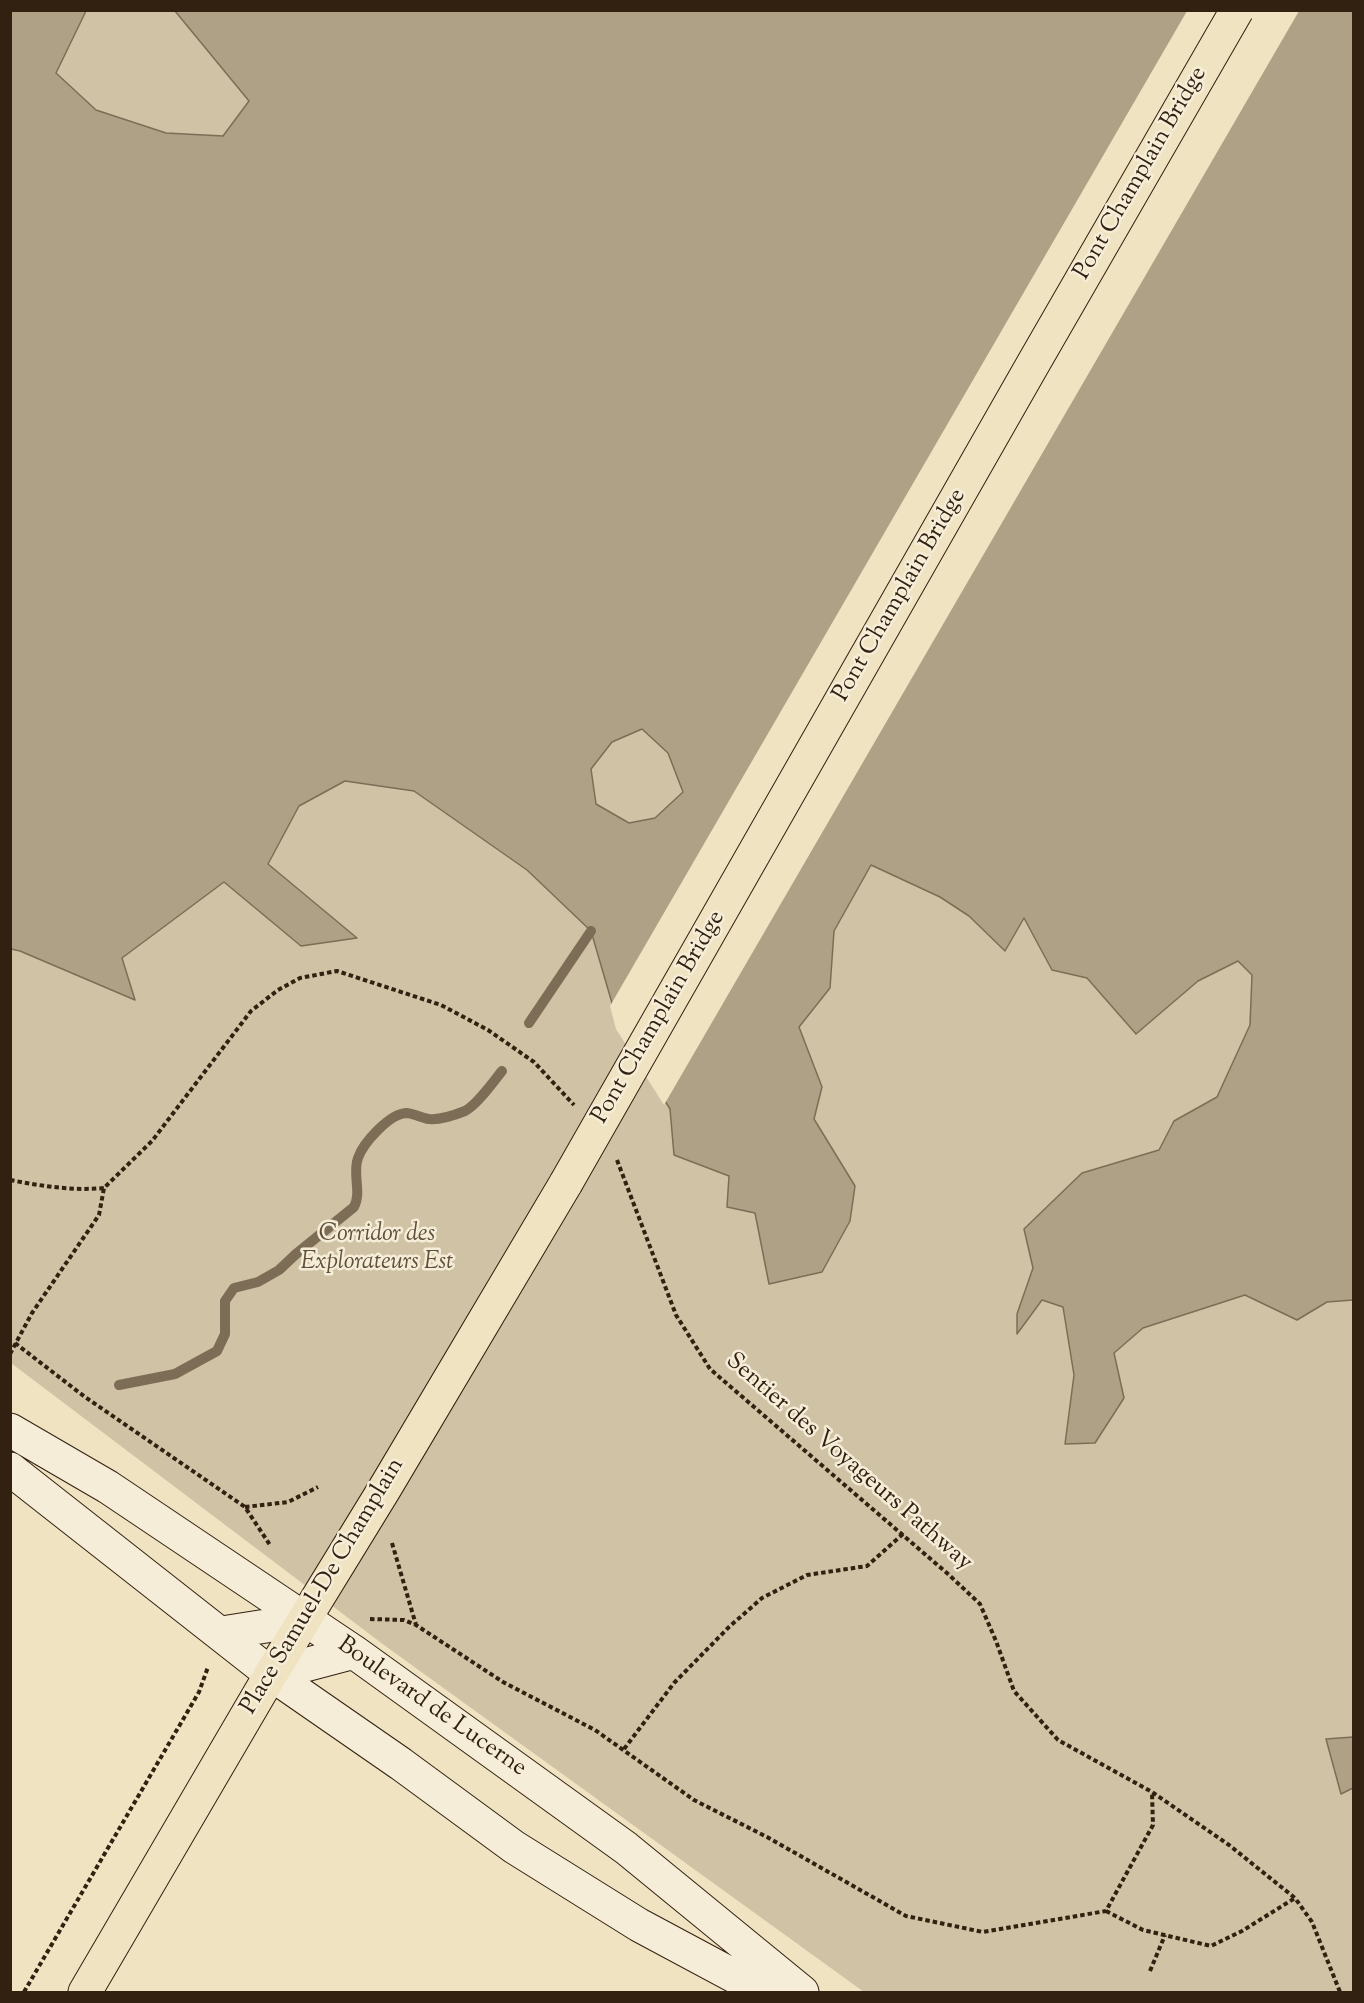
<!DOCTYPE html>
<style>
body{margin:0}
#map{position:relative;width:1364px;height:2003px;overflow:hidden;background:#f0e3c2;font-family:"Sorts Mill Goudy",serif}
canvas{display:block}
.frame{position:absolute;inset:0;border:12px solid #322010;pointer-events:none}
</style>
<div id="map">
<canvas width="1364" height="2003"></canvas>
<div class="frame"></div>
</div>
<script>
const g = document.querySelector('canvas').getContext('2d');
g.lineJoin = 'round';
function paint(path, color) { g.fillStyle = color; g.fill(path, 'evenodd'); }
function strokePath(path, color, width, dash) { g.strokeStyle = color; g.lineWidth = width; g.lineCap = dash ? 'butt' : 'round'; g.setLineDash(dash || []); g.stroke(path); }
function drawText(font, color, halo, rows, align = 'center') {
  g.font = font + ' "Sorts Mill Goudy",serif'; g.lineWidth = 5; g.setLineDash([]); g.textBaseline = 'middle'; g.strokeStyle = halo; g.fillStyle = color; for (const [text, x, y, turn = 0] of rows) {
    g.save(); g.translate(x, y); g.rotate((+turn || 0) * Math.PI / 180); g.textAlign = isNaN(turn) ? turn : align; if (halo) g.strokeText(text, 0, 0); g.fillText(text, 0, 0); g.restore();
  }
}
paint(new Path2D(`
 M86 11H175L249 101 223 136 166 133 96 110 56 73Z
 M642 729 668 753 683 792 655 818 628 823 596 804 590 769 612 741Z
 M345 781 414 791 527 870 591 931 619 1027 670 1109 674 1155 729 1176 727 1206 755 1212 769 1284 855 1186 814 1119 822 1087 799 1027 830 988 834 931 870 864 940 897 969 916 1005 950 1024 917 1052 970 1087 978 1135 1034 1198 981 1238 961 1252 975 1250 1025 1217 1097 1174 1121 1159 1150 1082 1173 1033 1268 1017 1314V1333L1042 1300 1063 1307 1074 1375 1065 1444 1094 1443 1124 1398 1114 1353 1143 1328 1245 1295 1297 1320 1327 1302 1353 1300V1737L1326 1740 1341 1794 1353 1788V1992H864L384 1645 11 1363 10 949 20 951 135 999 122 958 224 881 301 946 356 938 268 864 299 806Z`), '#d0c2a4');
const water = new Path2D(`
 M11 11H86L56 73 96 110 166 133 223 136 249 101 175 11H1353V1300L1327 1302 1297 1320 1245 1295 1143 1328 1114 1353 1124 1398 1095 1443 1065 1444 1074 1375 1063 1307 1042 1300 1017 1334V1314L1033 1268 1024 1229 1082 1173 1159 1150 1174 1121 1217 1097 1250 1025 1252 975 1238 961 1198 981 1136 1034 1087 978 1052 970 1024 918 1005 951 969 916 940 897 871 865 834 931 830 988 799 1027 822 1087 814 1119 855 1186 850 1221 822 1272 769 1284 755 1213 727 1207 729 1176 674 1155 670 1109 619 1027 591 931 527 870 414 791 345 781 299 806 268 864 357 938 301 946 224 882 122 958 135 1000 20 951 11 949ZM642 729 668 753 683 792 655 818 629 823 596 804 591 769 612 742Z
 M1353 1737V1788L1341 1794 1326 1739Z`);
paint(water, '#afa185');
strokePath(water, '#7d6d56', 1.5);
paint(new Path2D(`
 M1187 11H1299L664 1105 616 1029 610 1006Z`), '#f0e3c2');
strokePath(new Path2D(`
 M529 1023 591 931
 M119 1385 175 1374 217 1351 225 1334V1301L234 1288 258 1282 279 1270 296 1254 354 1207C362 1192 352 1174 358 1158 363 1143 390 1113 407 1113 415 1114 422 1118 429 1119 440 1120 455 1115 465 1111 477 1105 493 1082 502 1071`), '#7d6d56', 10);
const secondary = new Path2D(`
 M10 1430 108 1487 354 1652 626 1848 802 1992
 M10 1469 271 1674 401 1764 514 1847 639 1925 764 1992
 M222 1633 304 1620
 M271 1674 354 1652`);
const primary = new Path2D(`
 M85 1992 271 1674 385 1488 566 1183`);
strokePath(secondary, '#322010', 35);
strokePath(primary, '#322010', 35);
strokePath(new Path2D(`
 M617 1160 676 1315 710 1369 948 1574 980 1604 996 1641 1014 1691 1058 1740 1152 1792 1229 1845 1295 1898 1312 1922 1340 1992
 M10 1180C42 1186 72 1191 104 1188
 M15 1343 85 1397 245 1507 270 1545
 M10 1354 32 1313 99 1215 104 1188 152 1141 251 1011 278 990 300 978 337 971 441 1005 488 1030 534 1062 574 1105
 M245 1507 288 1502 318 1487
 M392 1543 416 1625
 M370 1619 404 1620 416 1625 503 1682 595 1730 694 1800 767 1837 906 1916 983 1932 1106 1911 1153 1825 1152 1793
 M624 1749 674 1683 729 1627 762 1598 807 1575 867 1566 903 1534
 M1106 1911 1143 1930 1211 1946 1242 1931 1295 1898
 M1150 1971 1165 1935
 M24 1992 199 1692 208 1667`), '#322010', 4, [4.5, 3]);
strokePath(secondary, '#f5edd7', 33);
strokePath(primary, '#f0e3c2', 33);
const primaryBridge = new Path2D(`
 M566 1183 1033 364 1237 10`);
strokePath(primaryBridge, '#322010', 35, []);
strokePath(primaryBridge, '#f0e3c2', 33);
drawText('24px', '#322010', '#f5edd7', [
 ["Pont Champlain Bridge",1142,174,-60],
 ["Pont Champlain Bridge",901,596,-60],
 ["Pont Champlain Bridge",660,1018,-60],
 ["Sentier des Voyageurs Pathway",848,1463,41],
 ["Place Samuel-De Champlain",324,1587,-59],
 ["Boulevard de Lucerne",431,1708,35]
]);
drawText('italic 24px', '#61513c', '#f5edd7', [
 ["Corridor des",377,1236],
 ["Explorateurs Est",377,1264]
]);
</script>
